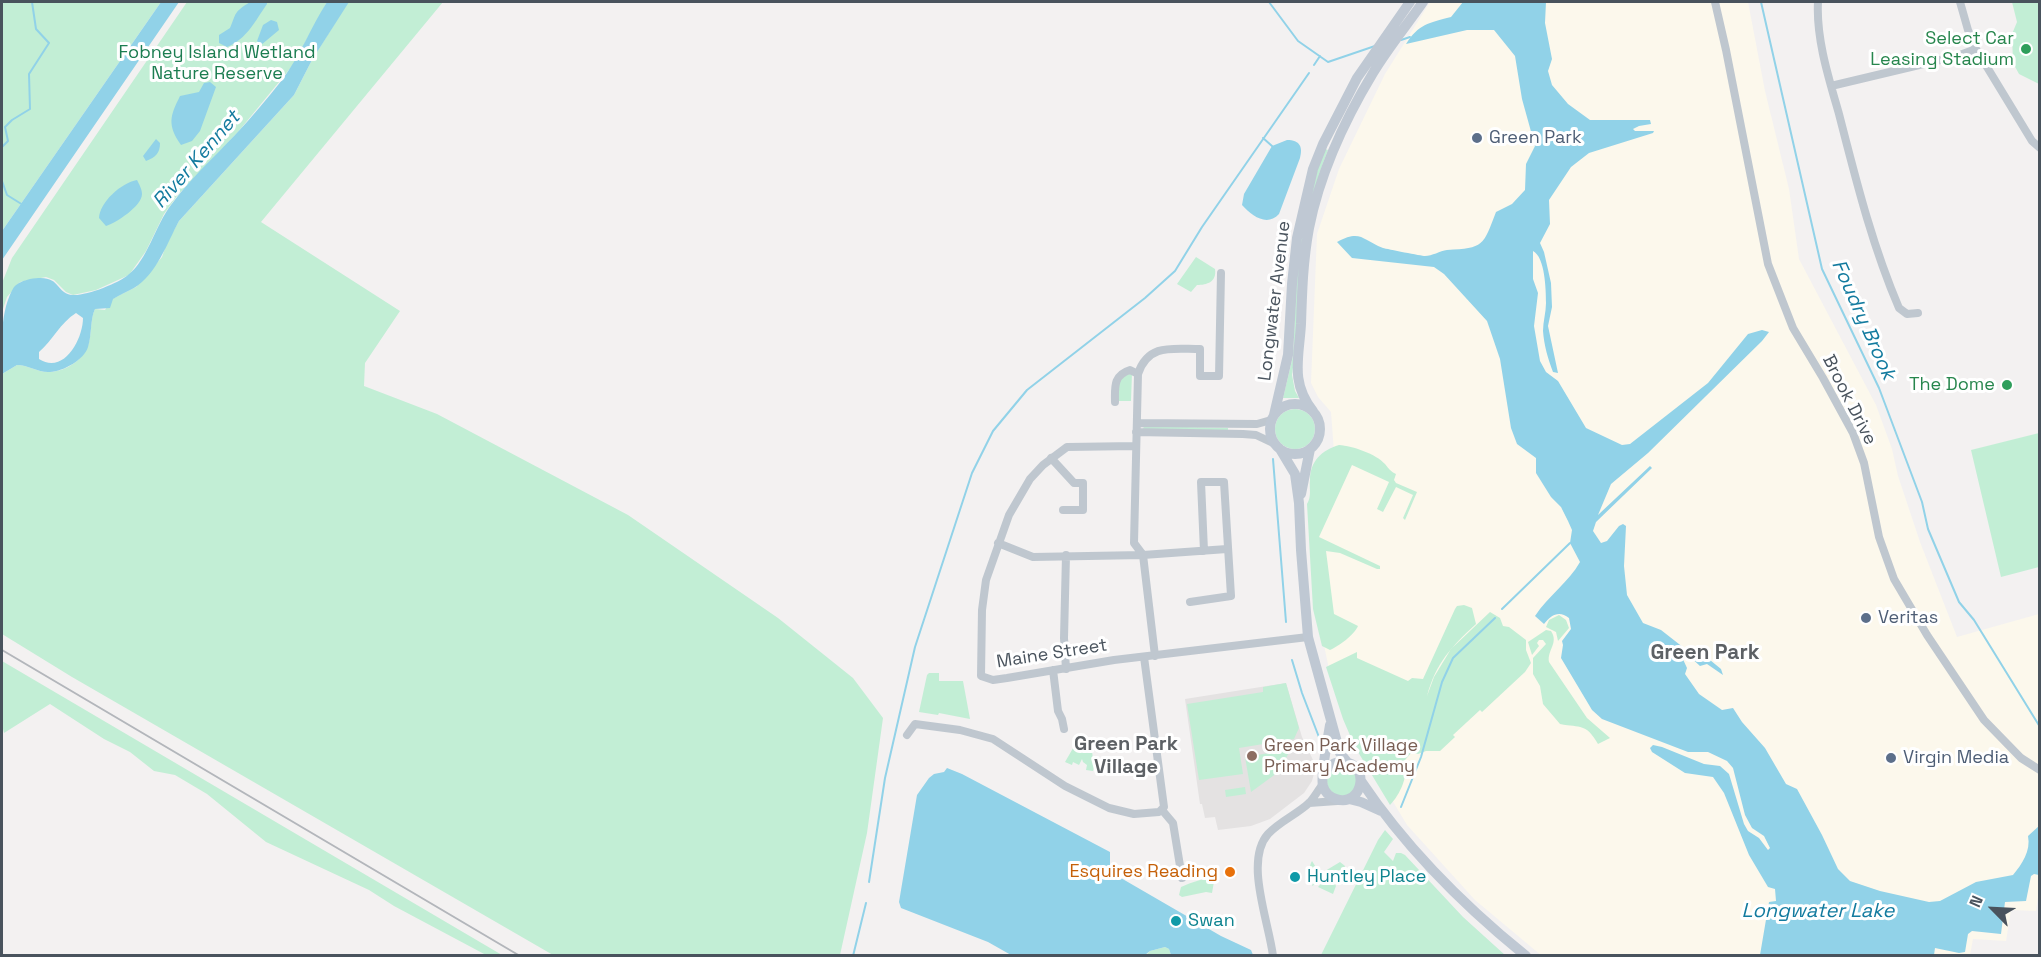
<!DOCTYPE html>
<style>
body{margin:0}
#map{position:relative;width:2041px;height:957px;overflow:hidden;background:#f3f1f1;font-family:"Space Grotesk",sans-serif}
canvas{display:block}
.frame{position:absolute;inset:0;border:3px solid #49535d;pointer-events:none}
.north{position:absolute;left:1963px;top:879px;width:60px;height:60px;-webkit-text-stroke:4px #fff;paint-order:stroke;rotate:294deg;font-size:16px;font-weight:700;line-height:24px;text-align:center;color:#49535d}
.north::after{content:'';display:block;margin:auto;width:21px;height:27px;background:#49535d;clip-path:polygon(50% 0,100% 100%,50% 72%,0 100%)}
</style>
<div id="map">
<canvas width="2041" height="957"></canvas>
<div class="frame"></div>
<div class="north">N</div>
</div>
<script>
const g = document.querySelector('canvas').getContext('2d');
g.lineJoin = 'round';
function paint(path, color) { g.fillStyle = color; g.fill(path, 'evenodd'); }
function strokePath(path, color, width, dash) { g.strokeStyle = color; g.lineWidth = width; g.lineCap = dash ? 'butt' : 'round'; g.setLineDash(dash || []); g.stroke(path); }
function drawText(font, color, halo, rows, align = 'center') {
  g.font = font + ' "Space Grotesk",sans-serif'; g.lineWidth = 6; g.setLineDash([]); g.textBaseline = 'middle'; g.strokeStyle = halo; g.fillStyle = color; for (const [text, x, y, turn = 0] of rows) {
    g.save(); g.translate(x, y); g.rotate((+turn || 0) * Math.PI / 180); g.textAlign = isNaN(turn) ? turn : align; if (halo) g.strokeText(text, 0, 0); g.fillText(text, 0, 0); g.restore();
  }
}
paint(new Path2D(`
 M1430 2H1748L1765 91 1789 189 1799 259 1876 405 1892 449 1898 476 1920 542 1957 637 2039 614 2040 883 2036 911 2011 910 2006 941 1973 939 1970 955 1542 956 1475 900 1407 825 1359 745 1329 669 1320 626 1317 478 1334 452 1331 412 1318 397 1311 383 1317 234 1339 169 1385 74Z`), '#fcf8ec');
paint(new Path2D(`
 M1286 683 1302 737 1313 760 1317 762 1312 781 1304 793 1270 819 1251 826 1218 830 1215 817 1205 818 1202 804H1200L1185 699Z`), '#e4e2e2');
paint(new Path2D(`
 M2 2H161L2 231Z
 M187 2H327L293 65 238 132 177 196 164 214 146 251 129 275 96 290 73 295 66 292 54 280 46 277 20 282 7 297 2 312V283L12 258Z
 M348 2H443L261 222 400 311 365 363 364 386 437 414 628 515 778 618 853 678 883 718 867 833 840 955H553L72 677 2 634V374L17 365C28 365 39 373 50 372 68 371 84 359 89 342 92 331 90 319 95 309L105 310 112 299 136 287 162 257 167 242 179 221 294 95 312 60Z
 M2012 2H2039V84L2019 74 2013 63 2012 34 2017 22Z
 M1323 148 1328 150 1319 174 1292 375 1295 391 1299 398H1283L1293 356 1298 247Z
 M1196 257 1215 269C1217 282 1207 285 1197 285L1191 292 1177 284Z
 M1132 373 1131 401H1116L1119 378Z
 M1275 429a20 20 0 1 1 40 0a20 20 0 1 1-40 0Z
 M1144 426 1228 428V432L1143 429Z
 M2039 433V567L2001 577 1971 450Z
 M1339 445C1353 446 1376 454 1385 464 1389 469 1390 471 1396 474L1394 480 1396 483 1417 492 1405 520 1403 518 1413 495 1396 487 1383 512 1377 509 1389 482 1352 465 1319 537 1380 566V569H1377L1340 553 1326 551 1334 614 1358 626C1354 635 1339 646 1330 650L1322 646 1313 609 1307 504C1312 496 1309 488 1310 480 1310 461 1322 450 1339 445Z
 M1464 605 1472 608 1476 624C1451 647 1436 663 1427 696L1434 677 1451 649 1490 612 1500 618 1503 626 1509 627 1526 640V650L1531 663 1525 672 1482 712 1480 710 1453 735 1455 737 1440 751H1426L1418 754 1412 752 1405 760C1409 775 1400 795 1390 805L1355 747 1343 719 1326 667 1357 652V658L1408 681 1412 678 1423 679 1455 609 1457 606Z
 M1559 615 1566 620 1569 628 1558 641 1556 632 1546 627 1549 620Z
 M1546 630 1551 631C1559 643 1547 650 1549 662L1587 718 1610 738 1598 744C1586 723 1581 728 1560 724L1543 704 1540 686 1533 674V658L1546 644 1543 640H1539L1537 643 1539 646 1532 655 1528 642Z
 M2 661 502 955H486L394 906 369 890 266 842 207 794 175 775 154 771 130 752 104 739 50 704 4 733 2 725Z
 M929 673H939V681H963L970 719 939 713 938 715 919 712 927 675Z
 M1286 683 1299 728 1294 739 1239 748 1243 774 1199 780 1187 704 1263 692V687Z
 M1091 741 1093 760 1102 764 1100 771 1094 768 1093 771 1086 770 1087 765 1083 762 1082 759 1079 765 1073 762 1072 765 1065 762 1076 743Z
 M1288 750 1290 751 1277 773 1251 792 1245 757Z
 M1327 781a15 15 0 1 1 30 0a15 15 0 1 1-30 0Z
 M1245 787 1246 794 1226 797 1225 790Z
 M1385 830 1393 839 1384 852 1393 861 1396 853H1401L1405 855 1463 917 1505 955H1321L1378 840Z
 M1312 861C1318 870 1324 881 1312 886 1316 877 1306 871 1312 861Z
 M1340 862 1345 866 1341 877 1335 879 1326 875 1325 871Z
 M1215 876 1212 893 1206 892 1182 897 1179 895 1181 887C1192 882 1203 879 1215 876Z
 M1326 878 1334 882 1336 886 1333 894 1318 887Z
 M1165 947 1169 949 1171 955 1145 956 1150 951Z`), '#c2eed5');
paint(new Path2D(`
 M161 2H179L2 260V231Z
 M250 2H267V4C255 21 247 39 227 47L219 43V35L230 28C237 12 233 13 250 2Z
 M327 2H349L312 60 294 95 179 221C167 243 157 274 134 288 127 292 119 295 113 299L110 308 95 309C90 319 92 335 88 347 84 360 64 371 50 372 39 373 28 365 17 365L2 374C1 347 0 309 14 287 19 282 23 281 30 279 62 273 54 293 73 295 86 296 119 283 128 275 147 261 156 224 171 205 189 180 213 158 235 135 251 118 267 99 282 80 300 56 311 27 327 2ZM76 313 83 318C83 339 64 375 39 359V352C53 340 60 323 76 313Z
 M1463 2H1546L1545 23 1552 59 1548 71 1552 85 1568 104 1590 120H1650L1651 124 1639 126 1633 129 1635 131H1654L1653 133 1589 153 1571 167 1549 200 1550 224 1540 243 1544 252 1551 283 1552 307 1548 326 1558 373 1553 372C1548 359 1544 345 1543 331 1543 322 1546 312 1546 303 1546 289 1545 257 1533 251V279L1538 293 1534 326 1540 361 1546 372 1558 381 1586 428 1622 445 1630 444 1708 383 1748 334 1762 330 1769 332 1762 341 1648 453 1611 484 1598 515 1650 466 1652 468 1596 522 1593 531 1601 543 1607 541 1619 526 1623 524 1626 526 1624 566 1627 595 1643 623 1661 630 1684 648 1694 650 1710 660 1721 669 1723 675 1707 664 1700 666 1687 654 1681 655 1687 668 1685 674 1699 694 1722 710 1733 708 1742 722 1765 748 1786 784 1797 789 1822 835 1838 869 1850 881 1880 891 1929 902 1940 901 1976 882 2013 875C2022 864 2031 851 2028 836L2039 826V875L2034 874 2031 876 2026 901 2005 902 2001 934 1972 931 1968 934 1965 952 1959 953 1935 948 1934 955H1760L1769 902 1776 901 1775 889 1768 887 1749 855 1724 793 1713 777 1685 773 1652 752 1650 748 1653 745 1662 747 1704 764 1720 766 1729 774 1744 824 1748 831 1759 838 1768 850 1770 848 1764 836 1752 828 1745 815 1733 768 1727 761 1708 752H1688L1602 719 1592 710 1561 658 1563 645 1562 641 1571 629 1569 618C1559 610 1551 615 1544 624L1535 616C1548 596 1569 582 1580 562L1570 543 1572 530 1568 521 1561 507 1551 497 1536 473V458L1517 444 1511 428 1500 359 1487 321 1444 274 1434 267 1352 258 1337 242C1361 229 1362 240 1383 248 1387 249 1422 256 1425 256 1432 256 1440 251 1447 250 1484 248 1483 246 1496 212L1512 204 1525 190 1526 164 1535 146 1522 99 1515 56 1494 30H1467L1406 44C1419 24 1428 23 1451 17Z
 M271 20 277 22 279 30 261 45 257 41 263 25Z
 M210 82 216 87 200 131 192 141 181 145C167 125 170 116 180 96L199 92 204 83Z
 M156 139 160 143C160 153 156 157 146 161L143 156Z
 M1287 140C1300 140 1303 147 1300 158L1279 214C1267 227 1252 216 1242 205L1244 194 1272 146Z
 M137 180C139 184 142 189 142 194 142 206 116 223 106 226L99 218C100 202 121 183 137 180Z
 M947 768 962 774 1110 852V866L1114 874 1221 936 1251 950 1253 955H1171L1169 949 1165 947 1150 951 1145 955H1011L988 942 901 908 899 902 917 795 929 778 934 774 944 772Z`), '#91d2e8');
strokePath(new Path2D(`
 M1269 2 1298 41 1328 62 1375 46
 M1761 2 1822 269 1879 388 1922 502 1928 529 1959 602 1974 620 2040 727
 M1401 40 1410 37
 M1314 65 1320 56
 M1263 138 1272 146
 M2 147 8 141 5 127 12 120 30 109 29 74 49 43 36 29 32 2
 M2 181 7 195 23 205
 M1273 459 1286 622
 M1502 609 1570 543
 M1292 660 1302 693 1322 745
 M1401 807 1421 757 1442 682 1453 658 1495 618
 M869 882 885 778 915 647 972 473 993 431 1027 390 1145 298 1175 271 1202 227 1309 73
 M853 956 866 903`), '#91d2e8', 2);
strokePath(new Path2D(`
 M1715 2 1726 50 1768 264 1793 328 1823 378 1853 433 1864 463 1879 537 1894 579 1927 635 1984 720 2021 758 2040 770
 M1818 2C1816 39 1829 79 1839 114 1856 180 1872 245 1899 308L1907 314 1918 313
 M1960 2 1968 30 1976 49 2032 141 2040 148
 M1831 86 1957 56 1976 49
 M1115 402C1115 388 1113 375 1130 370L1138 374
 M1137 423 1257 424 1271 420
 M1136 432 1243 434 1256 435 1275 444
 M1136 446 1067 447 1043 465 1030 479 1009 515 986 580 982 610 981 676 993 680 1007 678 1114 660 1308 637
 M1051 458 1074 483H1083V510H1063
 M998 543 1033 557 1143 555 1227 549
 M1066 555 1064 638 1066 669
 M1190 602 1231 596 1224 482H1201L1204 551
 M1155 656 1143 555 1134 543 1138 374C1148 343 1173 349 1200 349V376H1219L1221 273
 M1053 670 1058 711 1062 719 1064 729
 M907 735 915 724 960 730 993 739 1065 786 1109 808 1134 814 1159 812 1164 807 1144 657
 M1309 803 1337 801
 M1162 810 1173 823 1182 878
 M1273 956C1269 922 1244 861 1268 834 1280 821 1296 815 1309 803 1314 798 1318 790 1323 784`), '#bfc7cf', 8);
strokePath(new Path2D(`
 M1270 429a25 25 0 1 1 50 0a25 25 0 1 1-50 0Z
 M1313 411C1290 382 1299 358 1301 324 1302 292 1303 260 1309 228 1320 173 1344 121 1373 73 1388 48 1407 25 1423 2
 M1274 415 1288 355 1292 284 1297 238 1313 169 1323 144 1357 78 1410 2
 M1280 449 1295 474 1299 503 1301 550 1308 637 1340 753 1348 763
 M1301 494 1310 449
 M1324 774C1328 767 1334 761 1343 762 1371 763 1363 808 1336 799 1330 797 1325 793 1323 786 1320 775 1328 739 1330 725
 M1361 781C1406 848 1463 905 1526 956
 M1349 799 1361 802 1381 811`), '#bfc8d3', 10);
strokePath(new Path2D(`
 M2 650 520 956`), '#b3b6bb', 2);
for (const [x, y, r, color] of [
 [2026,49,6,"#2e9e5b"],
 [1477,138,6,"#5c6f8a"],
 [2007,385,6,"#2e9e5b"],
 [1866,618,6,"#5c6f8a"],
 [1252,756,6,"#8d6e63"],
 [1891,758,6,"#5c6f8a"],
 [1230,872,6,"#e8710a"],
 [1295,877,6,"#0f9aa8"],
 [1176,921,6,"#0f9aa8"]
]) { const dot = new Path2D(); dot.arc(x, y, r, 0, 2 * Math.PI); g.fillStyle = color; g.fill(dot); strokePath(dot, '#fff', 2); }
drawText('18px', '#27864d', '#fff', [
 ["Select Car",2014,39],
 ["Leasing Stadium",2014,60],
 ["The Dome",1995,385]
], 'right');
drawText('18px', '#1c7d51', '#fff', [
 ["Fobney Island Wetland",217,53],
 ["Nature Reserve",217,74]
]);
drawText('18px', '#4e5e75', '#fff', [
 ["Green Park",1489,138],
 ["Veritas",1878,618],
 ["Virgin Media",1903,758]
], 'left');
drawText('18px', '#49535d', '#fff', [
 ["Longwater Avenue",1275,301,-83],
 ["Brook Drive",1849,400,63],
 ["Maine Street",1052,654,-9]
]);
drawText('18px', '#785e54', '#fff', [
 ["Green Park Village",1264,746],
 ["Primary Academy",1264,767]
], 'left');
drawText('18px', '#c56008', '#fff', [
 ["Esquires Reading",1218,872]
], 'right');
drawText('18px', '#0d838f', '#fff', [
 ["Huntley Place",1307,877],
 ["Swan",1188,921]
], 'left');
drawText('italic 20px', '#137b9f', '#fff', [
 ["River Kennet",197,160,-49],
 ["Foudry Brook",1863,320,66],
 ["Longwater Lake",1818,912]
]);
drawText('bold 20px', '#5d6165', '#fff', [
 ["Green Park",1126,745],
 ["Village",1126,768]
]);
drawText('bold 21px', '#5d6165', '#fff', [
 ["Green Park",1705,653]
]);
</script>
